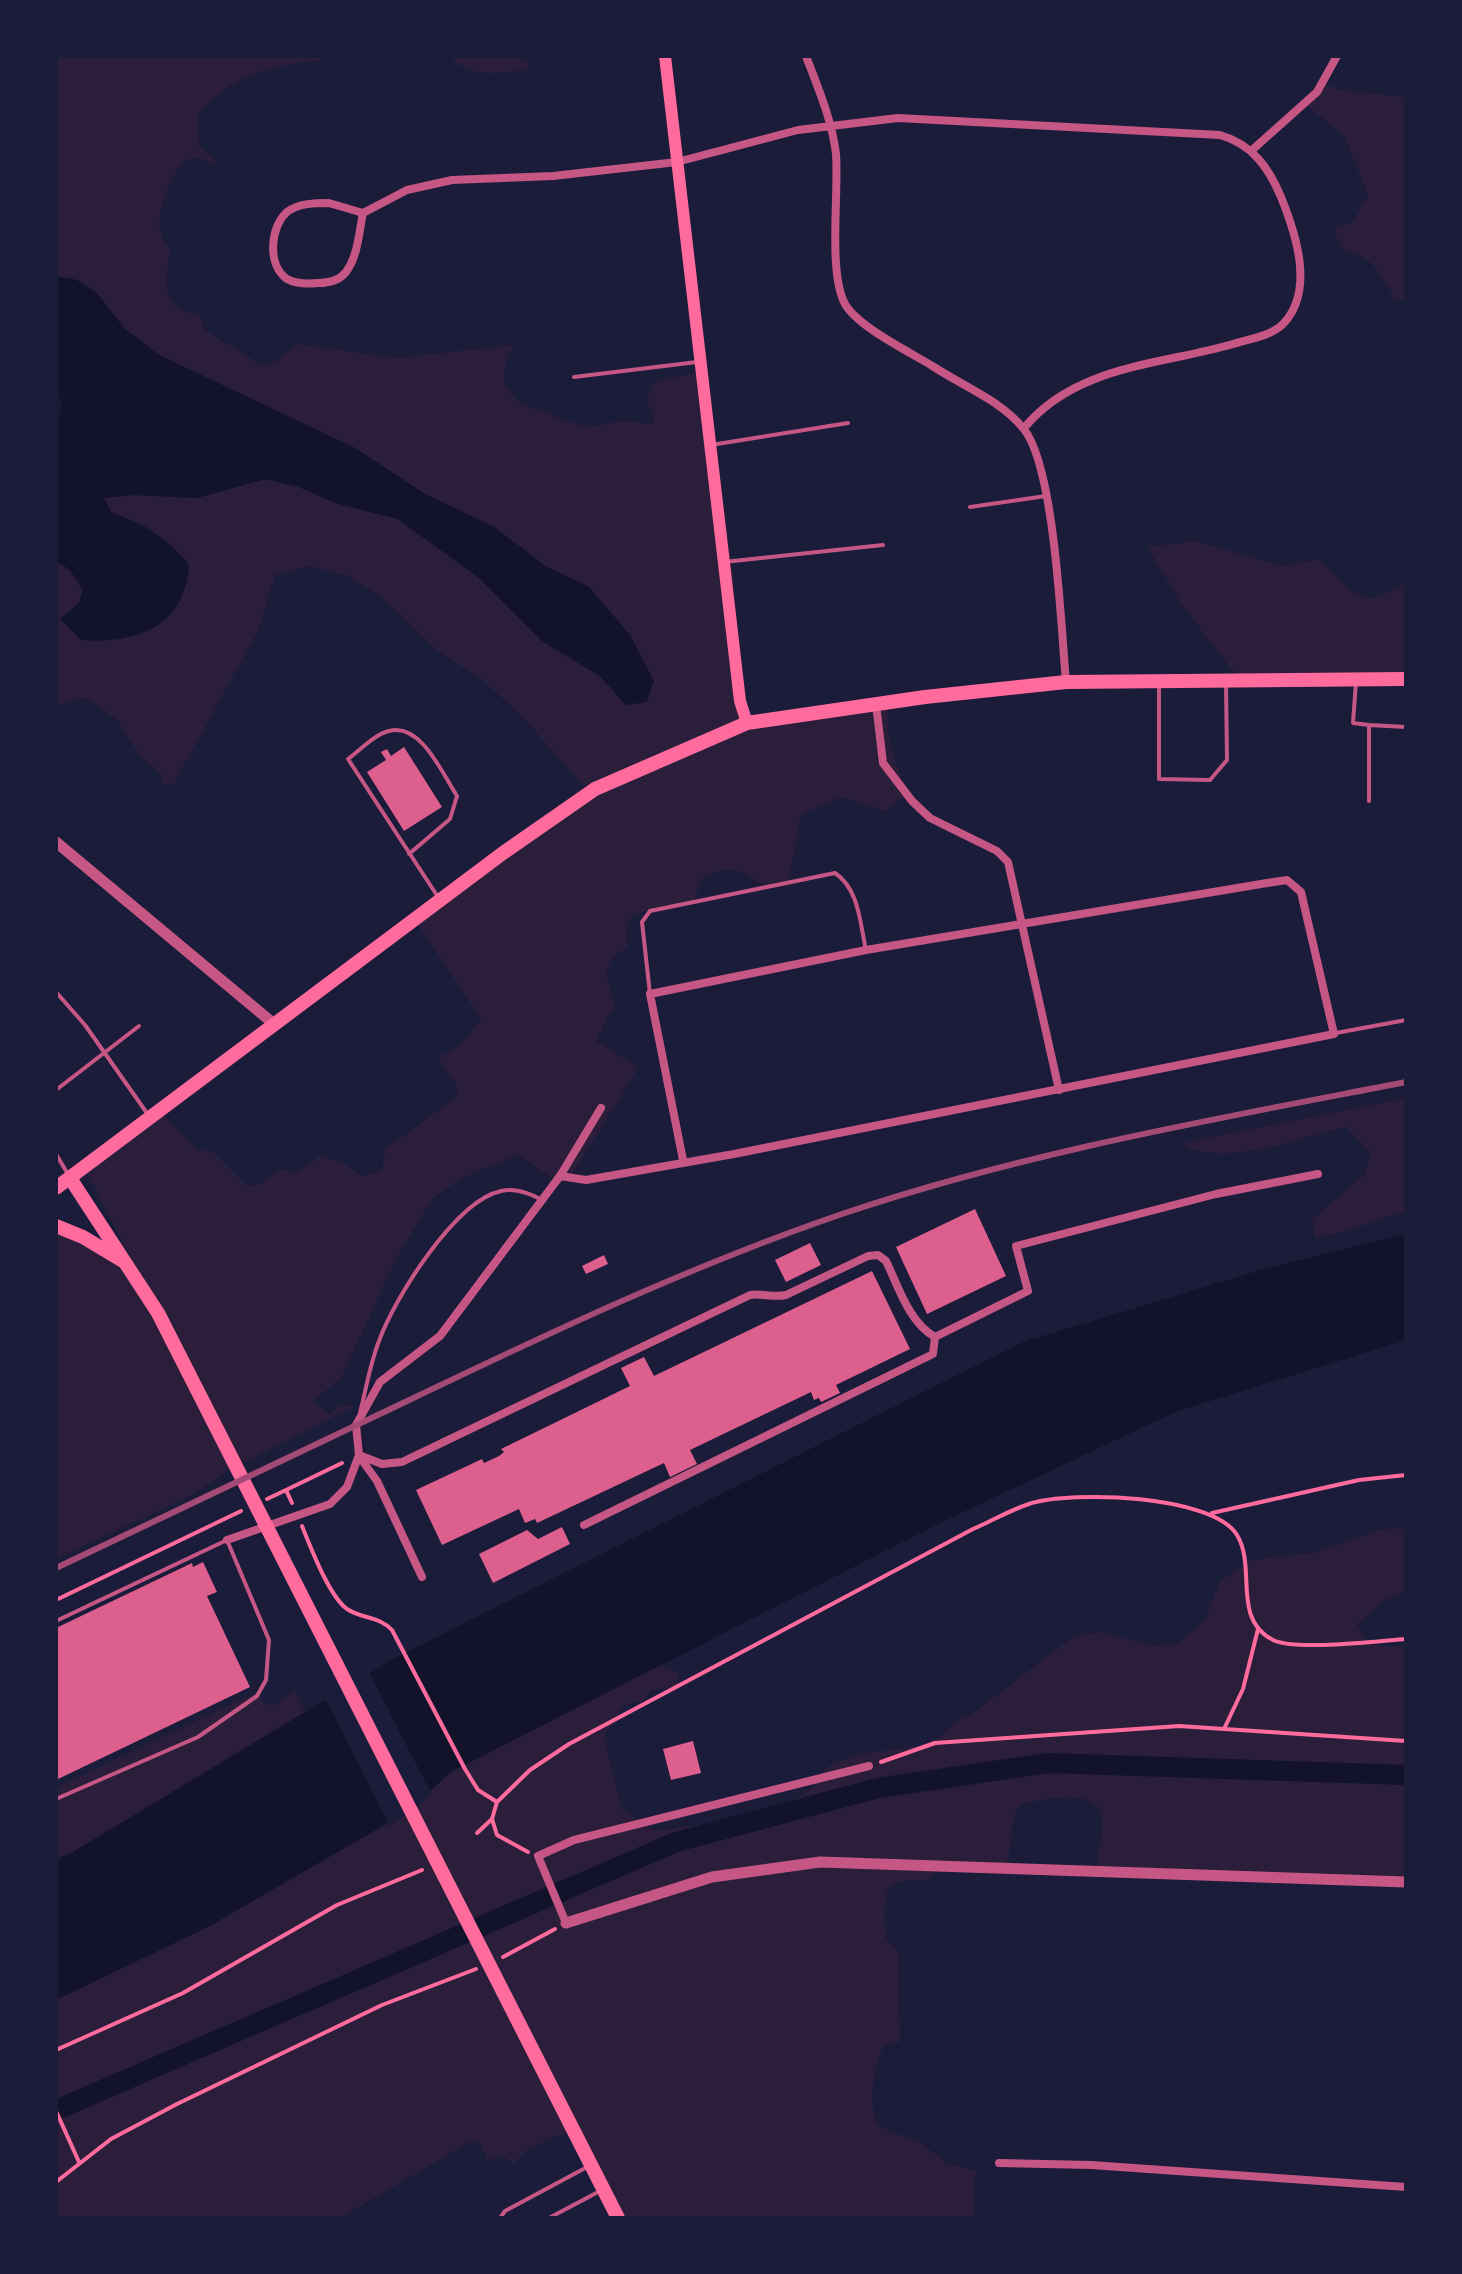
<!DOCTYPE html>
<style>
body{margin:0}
#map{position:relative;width:1462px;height:2274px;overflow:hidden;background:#1b1b3a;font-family:"Space Grotesk",sans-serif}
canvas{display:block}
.frame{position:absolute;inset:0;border:58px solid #1b1b3a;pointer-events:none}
</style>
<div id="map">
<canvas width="1462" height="2274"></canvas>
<div class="frame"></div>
</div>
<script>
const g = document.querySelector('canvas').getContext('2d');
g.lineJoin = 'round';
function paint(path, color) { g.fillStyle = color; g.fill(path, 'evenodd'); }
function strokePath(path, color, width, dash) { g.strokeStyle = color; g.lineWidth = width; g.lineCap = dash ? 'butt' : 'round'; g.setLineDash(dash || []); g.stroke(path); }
paint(new Path2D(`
 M56 56H345C285 66 240 64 198 115L199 146 219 164 196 158 183 161C169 184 146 226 170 248 167 281 158 309 199 315L206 331 262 365 274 362 298 344 396 358 514 345 506 358 504 384 520 404 585 427 623 421 654 424 653 411 646 401 654 381 705 372 734 578 741 721 888 706C886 739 894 765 910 793L885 811 841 797 801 814 788 884 766 888C741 870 731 864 702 878L694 901 634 914 627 924V947C596 967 609 978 616 1010L611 1011 596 1041 635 1065 636 1072 574 1171 561 1184 518 1155 464 1177 433 1198 398 1255 341 1378 313 1401 329 1414 341 1405 355 1406 236 1466 192 1495 56 1559V1230L140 1276 85 1169 163 1114 197 1151 211 1150 247 1186 259 1184 283 1169 295 1174 320 1156 340 1161 362 1176 382 1171 385 1149 457 1097 456 1084 436 1055C455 1058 470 1032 481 1019L416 922 594 798 527 722 482 679 439 652 382 597 348 576 311 566 275 575 258 631 173 785H163L161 774 138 753 118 721 87 698 60 703 56 709V561L70 570 83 589 79 603 81 640 151 528 111 512 103 498 132 495 197 498 265 479 299 487 335 503 398 519 479 578 542 641 600 676 626 705 654 681 589 587 547 567 494 527 425 494 355 448 159 355 124 328 97 293 77 280 56 276Z
 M449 56H513L530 62 527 69C498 74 471 79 449 56Z
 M1325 84 1340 90 1406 97V299L1395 300C1381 272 1372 256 1341 248L1334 230 1354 220 1368 195 1345 137 1306 105Z
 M1195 541 1282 566 1320 559 1350 591 1371 599 1406 584V680L1239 679 1182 605 1149 550V547Z
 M1406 1098V1211L1347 1231 1315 1238 1312 1219 1364 1175 1371 1153 1346 1127C1297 1138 1233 1166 1185 1147L1187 1142Z
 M1406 1528V1591L1383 1601 1357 1625 1371 1645 1406 1647V1885L1096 1868C1098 1853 1104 1833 1102 1817 1097 1785 1041 1801 1021 1804L1014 1816 1007 1868 944 1866 925 1881C876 1876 886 1898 885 1937L898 1950 900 2042 883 2046C874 2074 867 2098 878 2126L923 2144 948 2164 979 2171 973 2178V2218H624L574 2129 528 2149 513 2164 503 2156 488 2160 479 2141 470 2142 340 2218H56V2128L62 2108 56 2105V1983L658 1657 664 1668 678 1672 677 1685 650 1691 644 1701 624 1705 604 1736 622 1809 654 1831 700 1825 737 1836 755 1822 782 1813C789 1799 797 1799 809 1790 817 1784 819 1773 828 1767 859 1747 897 1754 929 1742 948 1735 947 1723 969 1716L1073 1637 1098 1632 1154 1646 1179 1643 1204 1620 1221 1581 1252 1560 1318 1552 1382 1529Z
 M295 1691 308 1717 107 1842 56 1857V1788L257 1692 266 1705H274Z`), '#2a1e3b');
paint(new Path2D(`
 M56 276 77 280 97 293 124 328 159 355 355 448 425 494 494 527 547 567 589 587 630 635 654 681 647 702 626 705 600 676 542 641 479 578 398 519 335 503 299 487 265 479 197 498 132 495 104 498 111 512C144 526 167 536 189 565 185 627 137 644 81 640L60 619 79 603 83 590 70 570 56 561V428L61 406 56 372Z
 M1406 1234V1340L1175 1412 940 1523 451 1772 407 1812 210 1926 56 2000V1862L393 1659 1023 1342 1264 1269Z`), '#12122b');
paint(new Path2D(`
 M368 1670 432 1795 390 1826 324 1696Z`), '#1b1b3a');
strokePath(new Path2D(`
 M56 2110 676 1842 878 1788 1048 1763 1406 1775`), '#12122b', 20);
paint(new Path2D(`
 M404 747 442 807 404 831 367 772 386 760 381 752 387 749 391 756Z
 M975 1209 1006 1276 927 1314 896 1247Z
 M810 1243 821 1265 786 1282 775 1260Z
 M604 1255 608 1264 586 1274 582 1266Z
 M872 1271 910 1349 836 1385 840 1393 821 1402 819 1398 814 1400 811 1392 690 1450 697 1464 670 1477 664 1463 537 1523 535 1519 525 1523 519 1509 442 1545 416 1490 482 1459 484 1463 499 1456 504 1452 501 1449 630 1386 621 1368 644 1357 654 1376Z
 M562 1527 570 1544 493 1583 479 1554 527 1530 538 1539Z
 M203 1562 217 1592 207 1596 250 1687 56 1780V1628L192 1563 193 1567Z
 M693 1741 701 1773 671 1780 663 1749Z`), '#dd5f8e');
strokePath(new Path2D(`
 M286 1490 342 1463
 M267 1499 286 1490 292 1503
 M1212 1513 1359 1480 1406 1475
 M302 1526C311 1548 329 1596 347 1609 362 1619 379 1616 392 1630L465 1769 478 1790 497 1802 530 1770 569 1744 973 1529C992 1521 1010 1510 1029 1504 1072 1490 1213 1495 1237 1535 1257 1568 1231 1618 1273 1640 1295 1651 1378 1641 1406 1639
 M56 1600 241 1511
 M1224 1729 1243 1689 1258 1629
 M881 1762 935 1743 1179 1726 1406 1741
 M497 1802 492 1819 497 1835 528 1852
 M477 1833 492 1819
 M503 1957 555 1929
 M56 2050 183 1993 337 1905 422 1870
 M56 2111 79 2162
 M56 2182 111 2139 177 2104 382 2005 476 1969`), '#ff6b9d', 4);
strokePath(new Path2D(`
 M574 377 697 362
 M711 445 848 423
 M970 507 1046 496
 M724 562 883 545
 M1356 682 1353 723 1369 725
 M1159 683V779L1210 780 1227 760 1226 685
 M1369 801V725L1406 727
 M409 854 450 819 457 796C443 775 421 722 389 731 375 734 359 751 348 759L438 897
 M56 992 85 1025 149 1116
 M650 994 642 922 650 911 835 873C859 889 860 923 866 950
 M1336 1033 1406 1020
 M56 1090 139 1026
 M56 1154 69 1176
 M360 1413C366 1389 370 1364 379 1341 394 1299 455 1201 501 1191 516 1188 529 1193 542 1200
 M56 1621 227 1540 269 1640 266 1680 257 1696 198 1737 56 1799
 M500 2218 505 2211 589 2166
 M549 2218 600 2191`), '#c65784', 4);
strokePath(new Path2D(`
 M806 56C818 88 832 120 836 154 839 193 828 273 845 304 858 327 910 352 934 367 963 386 1000 400 1023 428 1055 465 1061 629 1066 682
 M1251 151 1317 92 1337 56
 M329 203 363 213C359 232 358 256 346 272 339 281 328 283 318 283 308 284 296 284 287 279 267 265 270 227 287 212 298 203 317 203 329 203Z
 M363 213 407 190 452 180 553 176 677 162 798 130 898 118 1220 135C1252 144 1269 168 1281 197 1296 234 1315 291 1283 324 1271 336 1249 339 1233 344 1161 365 1076 365 1024 428
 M876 704 883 763 912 801 930 818 997 851 1008 862 1059 1090
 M560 1176 601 1108
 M359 1455 382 1464 402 1462 750 1295C763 1293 772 1298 786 1295L868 1256 878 1255 886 1261C899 1288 909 1322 935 1337L1028 1291 1016 1246 1216 1194 1318 1174
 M359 1456 377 1481 422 1577
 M584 1525 933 1354 935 1337
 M227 1540 330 1504 347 1487 359 1455 356 1425 380 1382 440 1336 560 1176 586 1180 734 1154 1334 1034 1301 892 1287 880 1267 883 866 950 650 994 683 1160
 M566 1923 538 1856 574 1840 869 1766
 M999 2163 1091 2165 1406 2187`), '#c65784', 8);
strokePath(new Path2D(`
 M56 842 274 1024
 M566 1923 712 1877 820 1862 1406 1882`), '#c65784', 11);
strokePath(new Path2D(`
 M665 56 740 701 747 723`), '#ff6b9d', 12);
strokePath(new Path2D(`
 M70 1178 158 1313 618 2218
 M56 1188 503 853 595 789 747 723 925 697 1066 682 1406 679
 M56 1226 83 1237 123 1261`), '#ff6b9d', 14);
strokePath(new Path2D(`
 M56 1568C172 1513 287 1458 403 1403 547 1334 690 1266 842 1214 1026 1152 1216 1119 1406 1082`), '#a44b75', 6);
</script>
